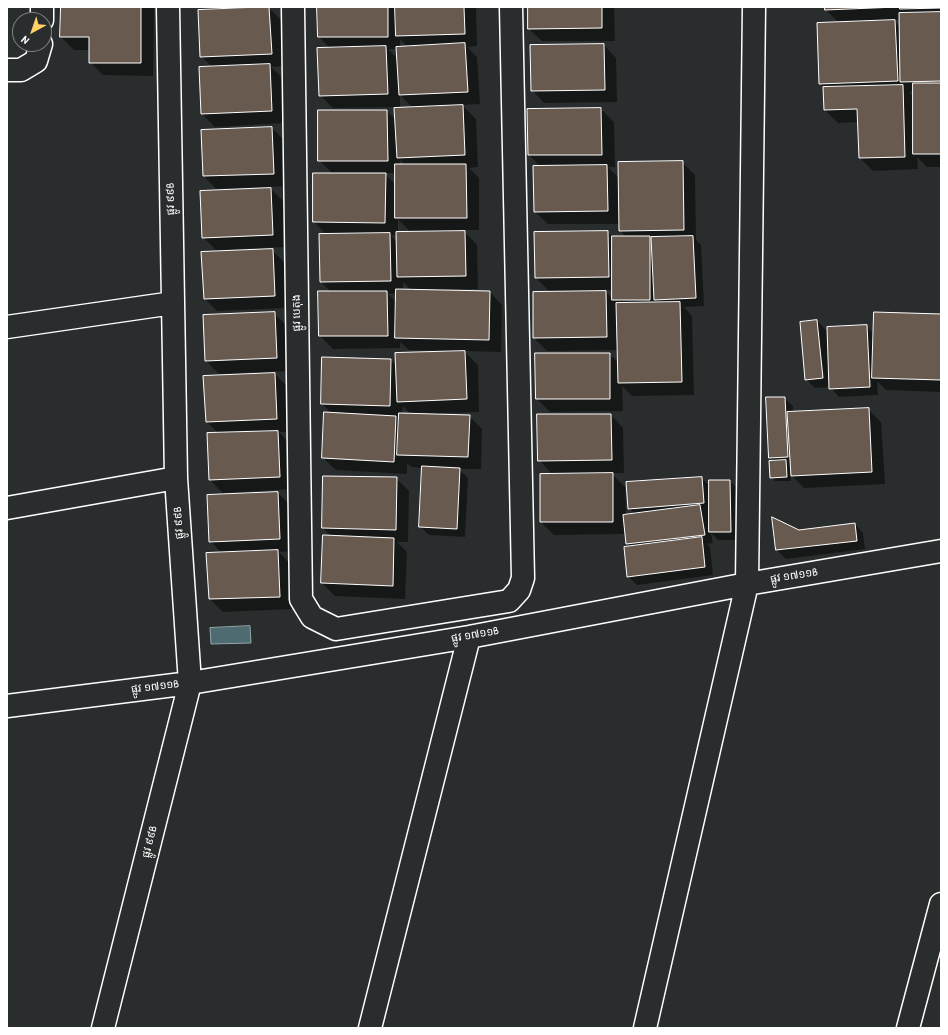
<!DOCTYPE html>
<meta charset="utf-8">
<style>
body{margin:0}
#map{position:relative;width:948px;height:1035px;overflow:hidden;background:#2a2d2e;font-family:"Patrick Hand",sans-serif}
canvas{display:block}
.frame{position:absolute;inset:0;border:8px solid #fff;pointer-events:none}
.north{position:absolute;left:12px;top:12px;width:40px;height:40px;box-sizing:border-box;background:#2a2d2e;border:1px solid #7f8182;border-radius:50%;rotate:220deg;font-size:11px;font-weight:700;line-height:16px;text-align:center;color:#fff}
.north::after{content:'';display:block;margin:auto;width:14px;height:18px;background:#ffd166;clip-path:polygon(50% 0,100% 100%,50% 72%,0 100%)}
</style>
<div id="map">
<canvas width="948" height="1035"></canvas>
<div class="frame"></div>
<div class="north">N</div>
</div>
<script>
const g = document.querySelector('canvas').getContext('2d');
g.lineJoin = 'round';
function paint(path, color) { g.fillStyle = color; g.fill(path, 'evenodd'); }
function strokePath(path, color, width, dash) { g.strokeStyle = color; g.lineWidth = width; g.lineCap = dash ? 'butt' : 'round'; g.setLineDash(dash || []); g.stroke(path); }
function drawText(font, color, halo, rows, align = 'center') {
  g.font = font + ' "Patrick Hand","Noto Sans Khmer",sans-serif'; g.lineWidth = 4; g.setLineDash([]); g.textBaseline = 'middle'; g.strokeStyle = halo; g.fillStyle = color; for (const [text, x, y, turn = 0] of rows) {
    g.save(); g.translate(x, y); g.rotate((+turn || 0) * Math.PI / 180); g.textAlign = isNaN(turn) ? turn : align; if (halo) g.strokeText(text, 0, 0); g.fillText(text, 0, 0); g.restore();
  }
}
const water = new Path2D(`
 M250 626 251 643 211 644 210 628Z`);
paint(water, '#4e6b71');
strokePath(water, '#95a6aa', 1);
paint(new Path2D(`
 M62 7H154L153 76 103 75 90 62V50H74L61 37Z
 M213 7H268L282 21 284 66 271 67 283 78 284 123 215 127 202 114 213 68 201 56 216 10Z
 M318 7H476L477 46 467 47 477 57 480 104 462 105 476 119 478 167 469 168 479 178V230H463L477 245 478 289H446V291L490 292 502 305 501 352 464 351 478 365 479 412 440 413V415L469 416 482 429 481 469H459L468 478 465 537 429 535 420 526 423 468 411 467 407 463V474L336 470 323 458 331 413 322 404 391 360 396 366 442 353V351L409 350 400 342V348L333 349 320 336 331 292 321 282 327 235 314 222 333 174 319 160 387 111 396 120 413 108 400 95V107L333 108 320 95 330 48 319 37ZM400 39 408 47 400 48ZM388 49H397V58ZM400 160 405 165H400ZM384 173H396V185ZM398 219 411 233H398ZM391 235 397 236V242ZM403 282 411 290H403ZM397 293 396 302 388 294ZM403 406 410 414H402Z
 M529 7H614L615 41H542L529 29Z
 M826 7H941V167H927L917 157 918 169 873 171 860 158 859 122 838 123 825 110 824 88 820 83 839 23 826 10ZM894 20H900V27ZM910 90 914 95V98L910 93Z
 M604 45 616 58 617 102 544 103 532 90Z
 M601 109 614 122 615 167H608L619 178 682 162 695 175 696 240 701 245 704 306 684 307 692 316 694 395 632 396 622 386 623 411 550 412 537 399 536 354H609L619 363 618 350 547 351 534 338 606 292 613 299V290L549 291 536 278 608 232 612 237H626L620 230V224H548L535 212 541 167 529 155Z
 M272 128 285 141 287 186 216 189 204 176 202 131Z
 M271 189 284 202 286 247 216 250 203 237Z
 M272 250 285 263 287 308 217 311 204 298Z
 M274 313 287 326 289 371 219 374 206 361Z
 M941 315V392L886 390 877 381 878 395 839 397 830 387 815 388 806 379 817 321 826 330 827 340 866 326 874 334Z
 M275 374 288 387 290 432H279L291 445 293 489 223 493 210 480 219 434 207 422 205 377Z
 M784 398 793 406V412L868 409 881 422 885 484 804 488 790 474 791 481H775L771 477 775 462 770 457Z
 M611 415 623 428 624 473H611L625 487 626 515 635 514 629 508 701 478 710 486 730 481 739 490V540H718L711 533 713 543 707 544 710 547 713 575 637 585 628 576 631 547 627 544 626 534 554 535 541 522 553 475 539 460Z
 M396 478 409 491 408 542H397L407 552 405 599 335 596 322 583 332 537 323 528Z
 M278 493 291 506 293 551 279 552 290 564 292 609 223 612 210 599 222 553 210 541Z
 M773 519 798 531 855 524 863 533 865 549 786 559 777 550Z`), '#0007');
const building = new Path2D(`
 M61 7H141V63H89V37H60Z
 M269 7 272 54 200 57 198 10Z
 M317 7H388V37H318Z
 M395 7H464L465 34 396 36Z
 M528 7H602V28L528 29Z
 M825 7H897L825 10Z
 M900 7H941V8L900 9Z
 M941 12V81L900 82 899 13Z
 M895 20 898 81 819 84 817 23Z
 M465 43 468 92 399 95 396 47Z
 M604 44 605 90 531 91 530 45Z
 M386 46 388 94 319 96 317 48Z
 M270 64 272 111 201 114 199 67Z
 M913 83H941V154H913Z
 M903 85 905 157 859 158 857 109 824 110 823 87Z
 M463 105 465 155 397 158 394 108Z
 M601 108 602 155H528L527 109Z
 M318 110H387L388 161H318Z
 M272 127 274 174 203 176 201 130Z
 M683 161 684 230 619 231 618 162Z
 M395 164H466L467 218H395Z
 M607 165 608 211 534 212 533 166Z
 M313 173H386L385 223 313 222Z
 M271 188 273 235 202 238 200 191Z
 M465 231 466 276 397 277 396 232Z
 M608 231 609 277 535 278 534 232Z
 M390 233 391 281 320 282 319 234Z
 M612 236H650V300H612Z
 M693 236 696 298 654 300 651 237Z
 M273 249 275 296 204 299 201 252Z
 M396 289 490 291 489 340 395 338Z
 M318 291H387L388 336H319Z
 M606 291 607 337 533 338V292Z
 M680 302 682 382 618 383 616 303Z
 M275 312 277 358 205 361 203 315Z
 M874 312 941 314V380L872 378Z
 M817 320 823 378 805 380 800 322Z
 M867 325 870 387 829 389 827 327Z
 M465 351 467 399 397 402 395 353Z
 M535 353H610V399H536Z
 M322 357 391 359 390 406 321 404Z
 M275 373 277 419 206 422 203 376Z
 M766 397H785L788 457 769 458Z
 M869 408 872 472 791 476 787 412Z
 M324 412 396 416 394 462 322 458Z
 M399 413 470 415 468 457 397 455Z
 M537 414H611L612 460 538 461Z
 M278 431 280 477 209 480 207 433Z
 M786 460 787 477 770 478 769 461Z
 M422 466 460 468 457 529 419 527Z
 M613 473V522H540V474Z
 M323 476 397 477 396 530 322 528Z
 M702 477 704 503 628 509 626 482Z
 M709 480H730L731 532H709Z
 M278 492 280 539 209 542 207 495Z
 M700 505 705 535 626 544 623 515Z
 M772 517 799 530 855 523 857 541 776 550Z
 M323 535 394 538 393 586 321 583Z
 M702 537 705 567 627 577 624 547Z
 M278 550 280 597 209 599 206 553Z`);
paint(building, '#695a50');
strokePath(building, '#fff', 1);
const minor = new Path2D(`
 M42 7V20
 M293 7 301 599 312 617 336 629 509 601 519 590 523 578 511 7
 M7 70H21L36 61 41 44
 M7 327 173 303
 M7 508 176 478
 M7 706 190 683 469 637 747 584 941 551
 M103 1028 190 683 176 478 168 7
 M370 1028 469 637
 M645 1028 747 584 754 7
 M908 1028 941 904`);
strokePath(minor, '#fff', 25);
strokePath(minor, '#2a2d2e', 22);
drawText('11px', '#fff', '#2a2d2e', [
 ["ផ្លូវ ៩៩B",171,199,-91],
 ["ផ្លូវ បេតុង",297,313,-91],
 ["ផ្លូវ ៩៩B",179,523,-94],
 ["ផ្លូវ ១៧១១B",794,576,-9],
 ["ផ្លូវ ១៧១១B",475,635,-10],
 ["ផ្លូវ ១៧១១B",155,687,-7],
 ["ផ្លូវ ៩៩B",150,842,-76]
]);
</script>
